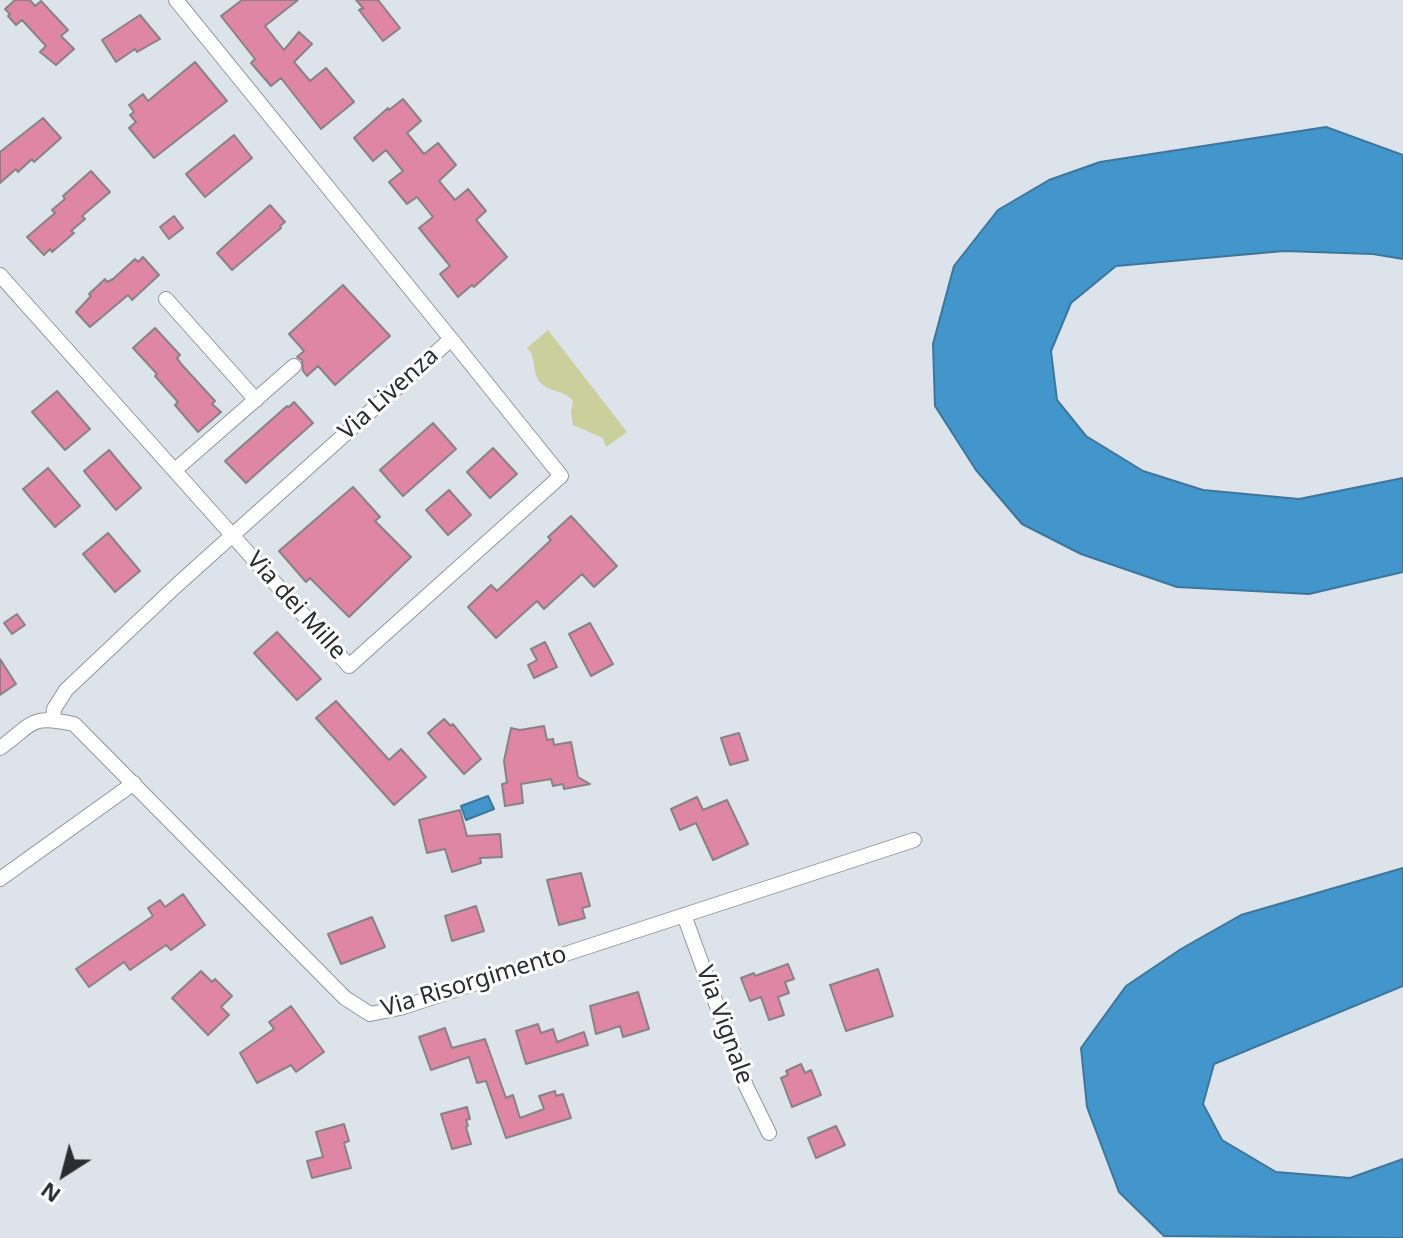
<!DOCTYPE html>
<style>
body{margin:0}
#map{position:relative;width:1403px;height:1238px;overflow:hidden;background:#dde3ea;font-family:"Noto Sans",sans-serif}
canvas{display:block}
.north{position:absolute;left:24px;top:1134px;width:80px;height:80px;-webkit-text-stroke:6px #fff;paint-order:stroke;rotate:216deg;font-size:22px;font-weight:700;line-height:32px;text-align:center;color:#2b2d30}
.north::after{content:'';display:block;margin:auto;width:28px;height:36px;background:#2b2d30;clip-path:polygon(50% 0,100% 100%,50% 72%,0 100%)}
</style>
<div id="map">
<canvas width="1403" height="1238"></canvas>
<div class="north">N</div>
</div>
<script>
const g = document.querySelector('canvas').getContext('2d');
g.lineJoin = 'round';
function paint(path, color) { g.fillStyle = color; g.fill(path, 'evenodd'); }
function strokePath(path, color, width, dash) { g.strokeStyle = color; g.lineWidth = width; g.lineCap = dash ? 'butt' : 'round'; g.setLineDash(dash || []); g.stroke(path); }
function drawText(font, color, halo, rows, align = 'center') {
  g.font = font + ' "Noto Sans",sans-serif'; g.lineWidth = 6; g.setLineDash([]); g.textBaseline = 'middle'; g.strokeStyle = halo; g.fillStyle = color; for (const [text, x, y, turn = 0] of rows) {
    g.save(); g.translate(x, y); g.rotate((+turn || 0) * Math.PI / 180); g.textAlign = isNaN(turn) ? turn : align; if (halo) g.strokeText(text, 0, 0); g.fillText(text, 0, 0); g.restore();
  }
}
paint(new Path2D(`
 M548 330 627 432 606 447 603 438 573 425 571 412 573 401C564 389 549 393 540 382 531 371 537 357 527 348Z`), '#cacf9b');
const water = new Path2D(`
 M1326 127 1403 155V259L1373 254 1284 251 1116 266 1071 303 1051 351 1057 400 1086 436 1143 471 1203 490 1299 499 1403 478V572L1309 594 1177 587 1081 554 1022 524 976 470 935 406 933 344 954 266 998 210 1049 180 1100 162Z
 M488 796 494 809 466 820 461 806Z
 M1403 868V986L1214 1064 1203 1104 1222 1140 1276 1172 1350 1178 1403 1159V1238L1164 1236 1119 1192 1087 1107 1081 1048 1126 986 1181 949 1241 915Z`);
paint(water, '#4396cc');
strokePath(water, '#3c769d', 2);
const building = new Path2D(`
 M15 0H30L35 6 41 1 68 30 61 36 74 49 56 65 40 52 46 46 22 20 16 25 8 16 10 14 5 9Z
 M242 0H298L265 26 284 50 299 32 312 44 294 62 310 81 326 68 354 102 321 129 281 78 271 86 251 63 255 59 221 16Z
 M356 0H378L400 28 383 41 359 10 363 8Z
 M140 15 160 39 137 52 135 49 116 62 102 40Z
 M195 62 227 101 154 158 129 128 136 122 130 115 134 112 129 105 143 94 148 101Z
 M403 99 421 121 407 133 424 154 438 143 456 165 439 181 455 200 468 189 486 211 476 220 507 257 474 287 472 285 458 297 440 274 450 266 419 228 433 217 417 197 407 204 389 182 403 171 386 150 373 161 354 138 388 108 389 110Z
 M43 118 61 138 34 162 32 159 18 172 16 169 0 183V152Z
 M234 135 252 158 205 197 186 174Z
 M91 171 110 192 82 216 85 219 71 231 74 233 52 252 50 249 44 255 27 237 55 213 52 210 65 199 63 196Z
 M270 205 285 222 280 226 281 228 232 270 217 253Z
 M174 216 183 228 169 239 160 227Z
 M143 257 159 275 132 300 128 295 90 327 76 312 91 296 89 294 105 279 107 282 113 279 135 259 138 262Z
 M343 285 390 336 335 385 318 366 307 376 303 371 302 360 297 357 304 351 289 334Z
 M155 328 180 355 177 358 182 365 215 401 212 404 221 412 198 432 175 405 178 402 155 376 157 374 133 348Z
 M57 391 90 429 65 450 32 412Z
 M294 402 313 423 246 483 225 461 287 406 289 407Z
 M433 423 456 449 403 496 380 470Z
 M493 448 517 474 490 498 467 472Z
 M109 450 141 488 116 510 84 471Z
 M48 468 80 506 55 527 23 489Z
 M353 487 380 517 375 521 411 557 349 617 310 578 306 582 279 551Z
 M449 490 471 515 448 535 426 510Z
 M571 516 617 566 594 587 582 574 544 609 537 601 496 638 468 607 491 585 497 591 551 540 548 537Z
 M108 533 140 571 115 592 83 554Z
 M17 614 25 625 12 634 4 623Z
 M590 623 613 664 591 676 569 634Z
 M277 632 321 679 297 700 254 653Z
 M545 642 557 667 534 678 528 665 537 660 531 649Z
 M0 659 16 684 0 695Z
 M336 701 389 760 401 749 426 777 394 805 316 718Z
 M444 719 451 726 453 724 481 759 464 774 428 733Z
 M544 726 547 740 553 739 554 745 571 742 578 777 590 784 564 789 563 784 553 786 551 779 521 784 523 803 505 806 502 784 507 783 504 761 511 728 520 730Z
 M739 733 748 760 730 765 721 738Z
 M697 797 703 810 727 800 748 844 713 860 696 823 680 830 671 809Z
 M460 810 467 836 500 834 502 857 480 858 481 863 452 872 445 849 427 853 419 820Z
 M581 873 590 906 582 908 585 918 559 925 547 880Z
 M183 894 205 925 171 950 166 945 130 970 124 962 89 987 76 969 153 916 148 908 160 900 165 907Z
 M476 906 484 931 452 941 445 916Z
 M372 917 385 947 341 964 328 934Z
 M788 964 794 979 785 982 789 993 778 997 784 1015 769 1020 761 997 750 1001 741 978 754 973 755 976Z
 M878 969 893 1016 846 1031 830 985Z
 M201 971 212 982 215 979 232 996 221 1007 229 1015 208 1035 172 998Z
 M638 992 649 1029 623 1037 620 1026 596 1034 590 1006Z
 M291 1006 324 1052 296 1072 291 1065 257 1083 240 1053 274 1029 269 1022Z
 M538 1024 541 1033 553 1029 557 1042 584 1032 588 1045 526 1064 516 1031Z
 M445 1028 452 1048 485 1039 506 1098 513 1095 520 1118 544 1109 539 1096 555 1091 556 1096 563 1094 571 1118 506 1138 486 1081 477 1083 469 1057 431 1070 419 1037Z
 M801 1064 805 1073 811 1070 821 1095 792 1107 781 1078 788 1075 786 1071Z
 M467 1107 470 1119 466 1120 468 1126 466 1127 471 1144 452 1149 441 1114Z
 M344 1124 349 1141 344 1143 351 1168 312 1178 307 1161 323 1157 316 1132Z
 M836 1126 845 1145 816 1158 808 1138Z`);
paint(building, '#df86a5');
strokePath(building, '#8a8184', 2);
const street = new Path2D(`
 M0 275 349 666 561 476 451 339
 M166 299 256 400
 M175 470 294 366
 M53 719 54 709 66 690 177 585 451 339 176 0
 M0 748C34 724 28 714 74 724L345 998 370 1014 400 1008 914 840
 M0 879 134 783
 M684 915 746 1086 769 1133`);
strokePath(street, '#91969d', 16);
strokePath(street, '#fff', 14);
drawText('24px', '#2b2d30', '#fff', [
 ["Via Livenza",389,394,-42],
 ["Via dei Mille",296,606,48],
 ["Via Risorgimento",474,982,-17],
 ["Via Vignale",724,1025,70]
]);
</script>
